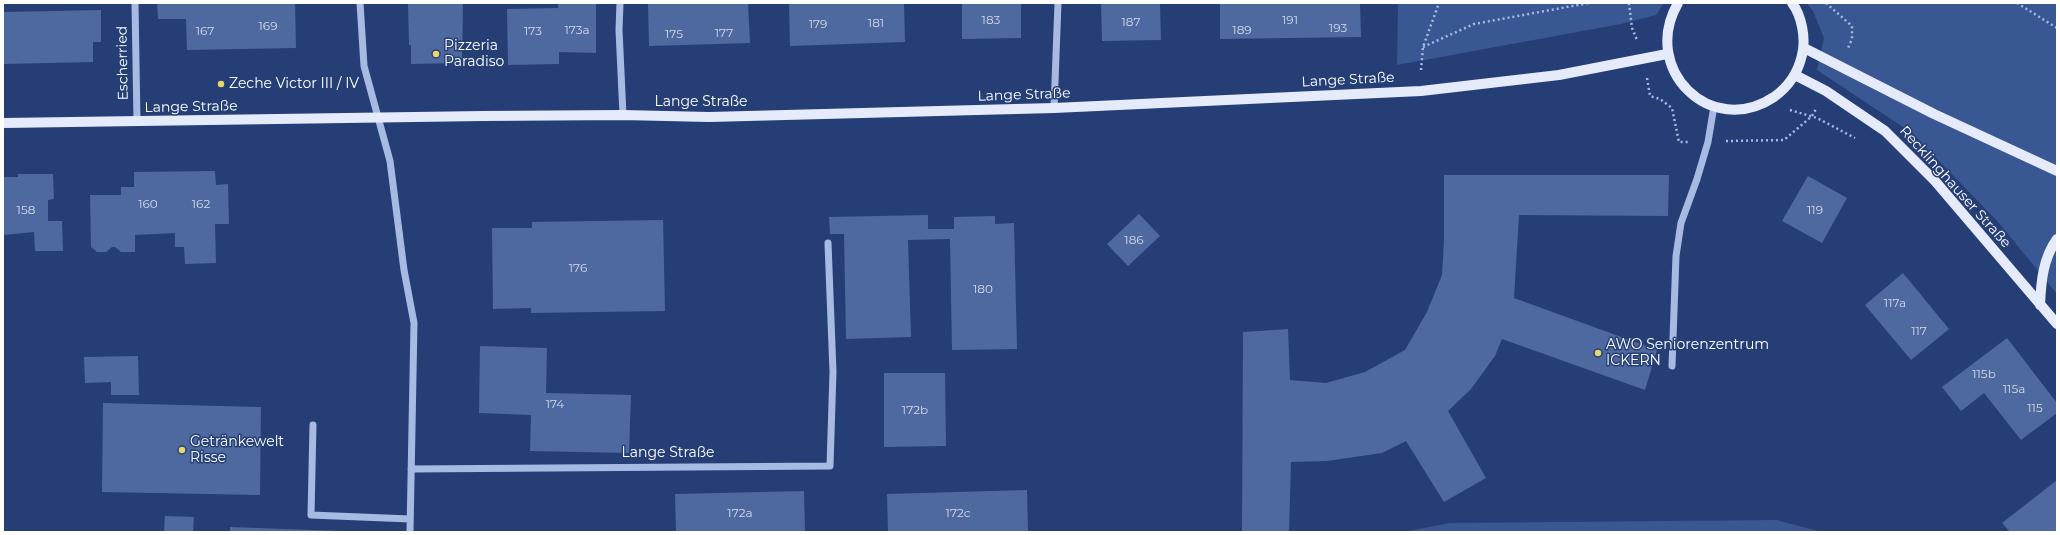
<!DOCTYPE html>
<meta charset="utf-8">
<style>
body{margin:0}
#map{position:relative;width:2060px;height:535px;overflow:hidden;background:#253f76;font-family:Montserrat,sans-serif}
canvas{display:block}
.frame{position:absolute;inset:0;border:4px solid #fff;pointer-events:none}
</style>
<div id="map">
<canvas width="2060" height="535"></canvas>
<div class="frame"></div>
</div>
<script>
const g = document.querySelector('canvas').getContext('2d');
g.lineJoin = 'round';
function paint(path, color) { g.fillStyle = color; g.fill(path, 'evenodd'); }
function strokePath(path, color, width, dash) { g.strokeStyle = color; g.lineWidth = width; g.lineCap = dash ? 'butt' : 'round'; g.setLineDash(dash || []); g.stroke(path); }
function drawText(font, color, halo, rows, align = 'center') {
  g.font = font + ' Montserrat,sans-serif'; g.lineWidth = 3; g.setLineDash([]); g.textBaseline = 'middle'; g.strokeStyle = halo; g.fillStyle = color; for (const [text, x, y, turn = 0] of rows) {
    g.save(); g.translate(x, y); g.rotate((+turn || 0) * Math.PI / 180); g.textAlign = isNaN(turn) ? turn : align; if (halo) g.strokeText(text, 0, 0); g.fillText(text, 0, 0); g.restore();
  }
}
paint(new Path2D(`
 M1398 3H1664L1656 15 1621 24 1397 65Z
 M1806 3H2057V294L1999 223 1912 133 1817 70 1824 38 1813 11Z
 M1776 520 1822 532H1403L1450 523Z`), '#395793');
paint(new Path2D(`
 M157 3H295L296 48 187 50 186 19H158Z
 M408 3H463L462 63 411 64V45H409Z
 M558 3H596V53L559 52V64L508 65 507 9 558 8Z
 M648 3H748L750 43 649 46Z
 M789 3H904L905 42 790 46Z
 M962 3H1021V38L962 39Z
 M1101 3H1160L1161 40 1102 41Z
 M1220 3H1360L1361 37 1220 39Z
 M101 10V42H93V62L3 64V12Z
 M215 171 216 185 228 184 229 224H215L216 263 185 264 184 247H175V233L135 235V252H121L115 247H112L106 252H97L91 247 90 195H121V187H134V172Z
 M18 174H53L54 199 48 200V221H62L63 251H35L34 232 3 235V177H18Z
 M1444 175H1669L1668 216 1519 215 1514 298 1657 350 1645 390 1502 339 1495 356 1471 389 1448 411 1486 478 1444 502 1406 441 1382 453 1327 461 1291 462 1289 532H1242L1243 332 1288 329 1290 380 1326 383 1365 372 1405 350 1427 312 1442 275 1444 241Z
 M1808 176 1847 198 1822 243 1782 221Z
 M1139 214 1160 236 1128 266 1107 244Z
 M928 215V229H954V217L995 216V224L1014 223 1017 349 952 350 950 239 908 240 911 337 846 339 844 234H830L829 217Z
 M663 220 665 311 531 313V308L493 309 492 228H532V222Z
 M1903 273 1949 329 1911 360 1865 305Z
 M2007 338 2057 403V413L2021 440 1984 393 1961 411 1942 387Z
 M480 346 547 348 546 393 631 395 629 453 530 451 531 415 479 413Z
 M138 356 139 395H111V382L85 383 84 357Z
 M884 373H945L946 446 884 447Z
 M103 403 261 407 260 495 102 492Z
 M2057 480V532H2010L2002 523Z
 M1027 490 1028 532H888L887 494Z
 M804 491 805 532H676L675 494Z
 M165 516 194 517 193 532H164Z
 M230 527 339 531V532H230Z`), '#4e69a0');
strokePath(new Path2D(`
 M1629 3 1632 28 1637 40
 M1826 3 1852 26V39L1848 48
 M2017 3 2057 28
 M1423 47 1474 24 1589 3
 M1421 70 1423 47 1439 3
 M1647 78 1650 96 1660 99 1672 108 1679 142H1689
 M1790 110 1817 118 1855 138
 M1726 141 1784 140 1812 116 1816 109`), '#a6bae2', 2.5, [2, 3]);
strokePath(new Path2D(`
 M135 3 137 122
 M360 3 364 66 390 161 404 270 414 323 410 532
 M620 3 619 30 623 115
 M1054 108 1058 3
 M1672 366 1676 256 1681 223 1697 179 1708 142 1714 106
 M313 425 311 515 410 519
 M411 469 830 466 833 372 828 243`), '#a6bae2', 7);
strokePath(new Path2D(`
 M1678 3C1640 69 1711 139 1774 97 1788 87 1798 73 1802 55 1806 39 1802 16 1792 3
 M1804 48 1934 114 2057 171
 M1795 75 1826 91 1885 131 1935 181 2057 324
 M3 123 483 116 623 115 709 117 1054 108 1421 91 1559 75 1667 54
 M2040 305C2041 282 2043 258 2057 239`), '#e5ebfb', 10);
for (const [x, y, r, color] of [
 [436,54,4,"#ebd56c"],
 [221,84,4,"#ebd56c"],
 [1598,353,4,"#ebd56c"],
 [182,450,4,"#ebd56c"]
]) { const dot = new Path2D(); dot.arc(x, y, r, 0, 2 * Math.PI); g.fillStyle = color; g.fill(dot); strokePath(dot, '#253f76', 1.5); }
drawText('12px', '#d3dae7', null, [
 ["183",991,20],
 ["191",1290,20],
 ["187",1131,22],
 ["181",876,23],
 ["179",818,24],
 ["169",268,26],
 ["193",1338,28],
 ["173a",577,30],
 ["189",1242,30],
 ["167",205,31],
 ["173",533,31],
 ["177",724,33],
 ["175",674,34],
 ["160",148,204],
 ["162",201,204],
 ["158",26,210],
 ["119",1815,210],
 ["186",1134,240],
 ["176",578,268],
 ["180",983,289],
 ["117a",1895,303],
 ["117",1919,331],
 ["115b",1984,374],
 ["115a",2014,389],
 ["174",555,404],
 ["115",2035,408],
 ["172b",915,410],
 ["172a",740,513],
 ["172c",958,513]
]);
drawText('14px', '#fff', '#253f76', [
 ["Pizzeria",444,46],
 ["Paradiso",444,62],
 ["Zeche Victor III / IV",229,84],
 ["AWO Seniorenzentrum",1606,345],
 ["ICKERN",1606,361],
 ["Getränkewelt",190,442],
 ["Risse",190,458]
], 'left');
drawText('14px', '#fff', '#253f76', [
 ["Escherried",123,63,-91],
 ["Lange Straße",1348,80,-3],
 ["Lange Straße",1024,95,-2],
 ["Lange Straße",701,102],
 ["Lange Straße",191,107,-1],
 ["Recklinghauser Straße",1955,187,48],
 ["Lange Straße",668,453]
]);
</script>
